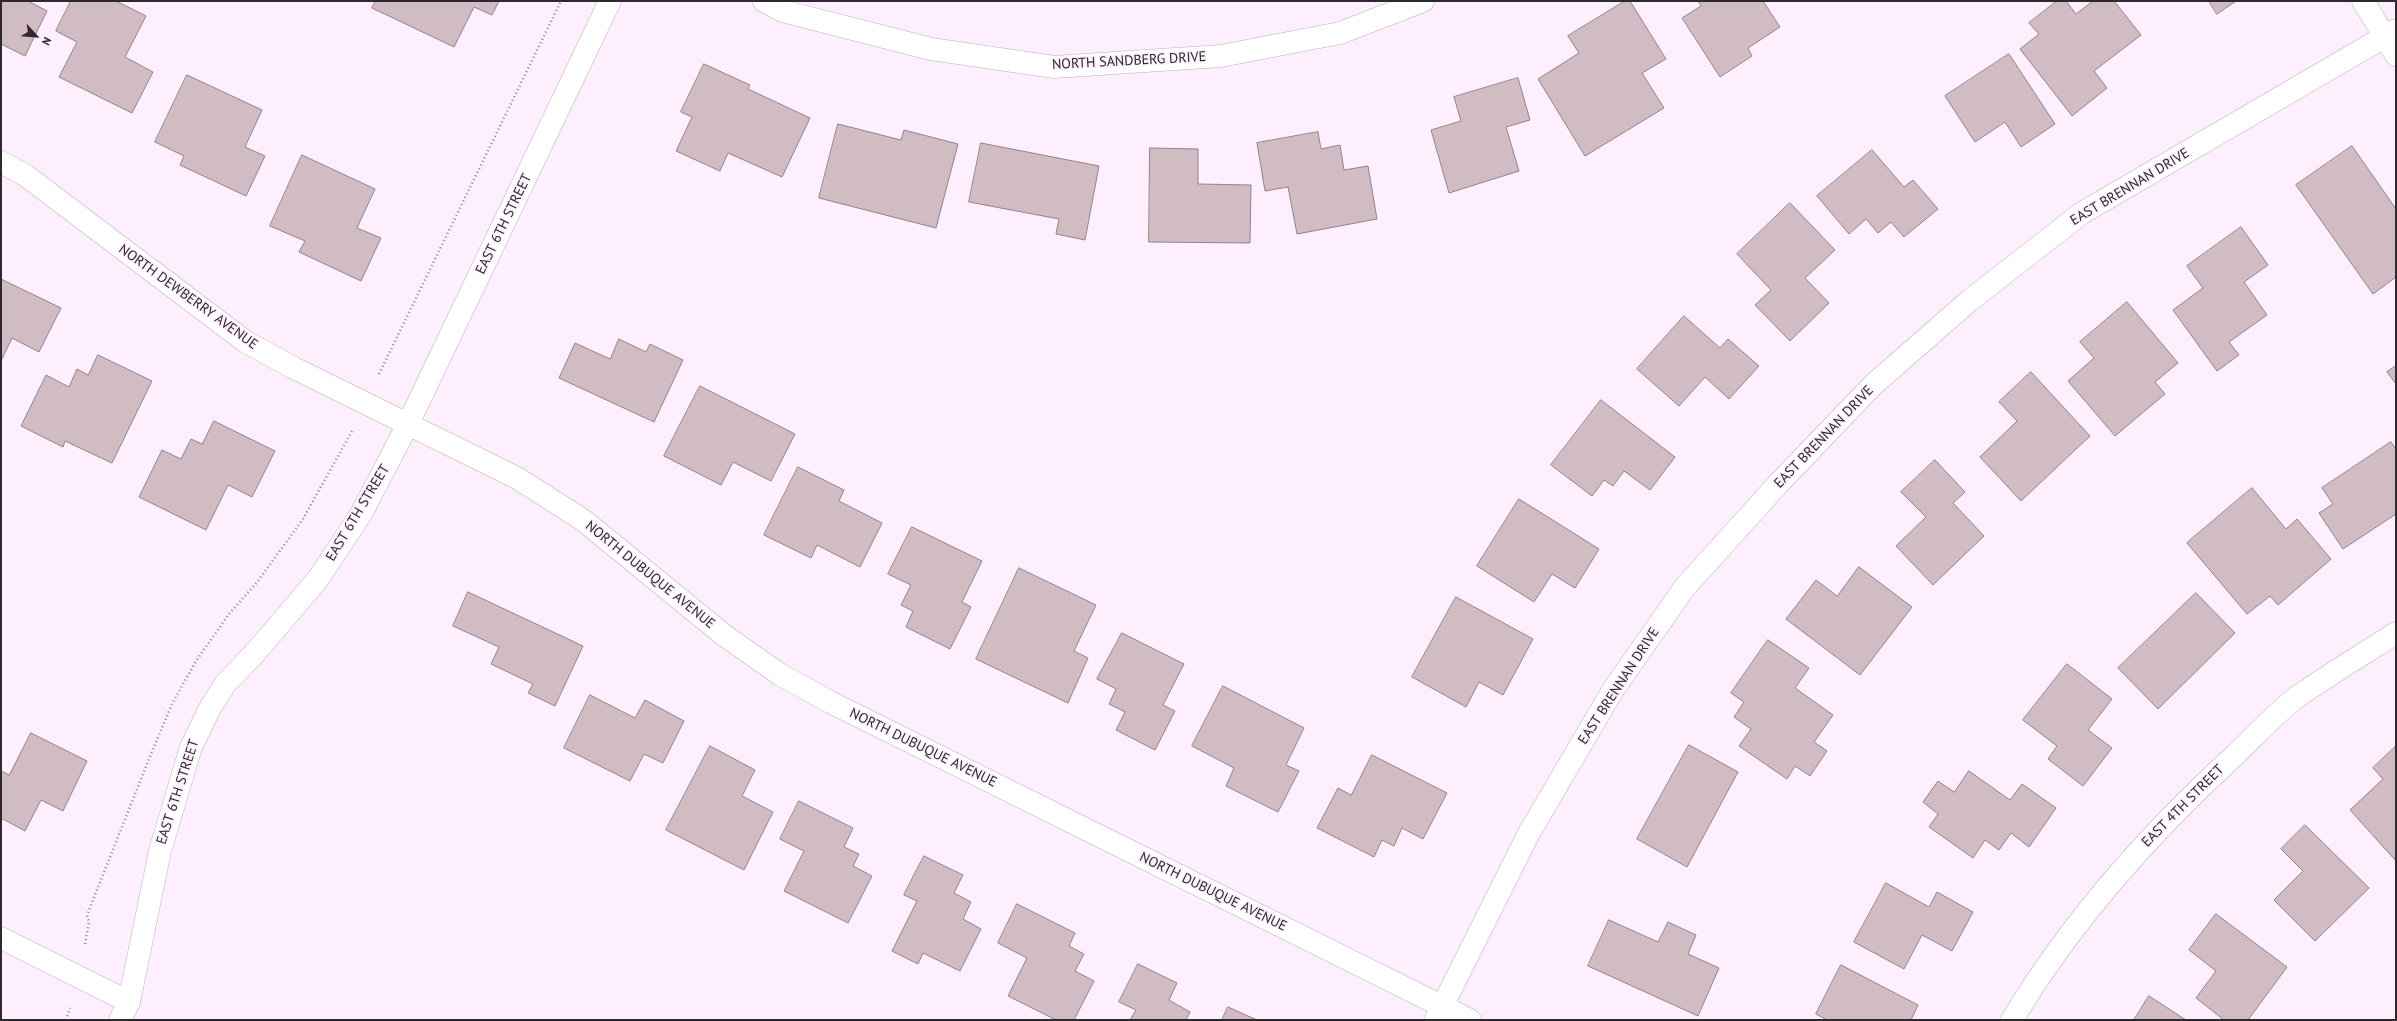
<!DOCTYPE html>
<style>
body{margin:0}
#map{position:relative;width:2397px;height:1021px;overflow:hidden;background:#fdeffe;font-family:"PT Sans",sans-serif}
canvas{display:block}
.frame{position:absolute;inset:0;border:2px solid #2e292f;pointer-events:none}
.north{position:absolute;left:16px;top:16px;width:40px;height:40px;-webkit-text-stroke:3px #fdeffe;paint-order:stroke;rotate:116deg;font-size:11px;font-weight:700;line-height:16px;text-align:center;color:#2e292f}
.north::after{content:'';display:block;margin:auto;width:14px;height:18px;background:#2e292f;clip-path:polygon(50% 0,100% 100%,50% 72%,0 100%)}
</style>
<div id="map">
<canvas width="2397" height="1021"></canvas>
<div class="frame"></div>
<div class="north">N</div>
</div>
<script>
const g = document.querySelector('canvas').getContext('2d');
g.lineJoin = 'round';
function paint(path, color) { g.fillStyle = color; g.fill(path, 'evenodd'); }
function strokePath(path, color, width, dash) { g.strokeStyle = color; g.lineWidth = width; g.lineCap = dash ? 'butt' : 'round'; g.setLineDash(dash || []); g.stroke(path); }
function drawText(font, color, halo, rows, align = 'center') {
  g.font = font + ' "PT Sans",sans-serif'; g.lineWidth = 3; g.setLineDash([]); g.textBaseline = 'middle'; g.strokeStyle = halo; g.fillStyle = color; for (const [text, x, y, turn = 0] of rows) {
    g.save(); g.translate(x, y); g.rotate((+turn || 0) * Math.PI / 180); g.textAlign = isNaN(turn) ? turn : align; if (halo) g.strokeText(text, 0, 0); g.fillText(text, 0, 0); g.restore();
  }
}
const building = new Path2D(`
 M1 1H28L47 11 25 56 1 44Z
 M71 1H116L146 16 125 57 153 72 132 113 59 77 77 42 56 31Z
 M376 1H499L492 15 474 7 454 47 372 8Z
 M1625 1H1630L1666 59 1642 73 1664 108 1585 156 1538 79 1579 53 1568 36Z
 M1698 1H1763L1780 27 1748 48 1752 56 1720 77 1682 18 1701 6Z
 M2057 1H2066L2076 14 2093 1H2114L2141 35 2094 71 2107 88 2072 116 2020 49 2039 34 2029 23Z
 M2209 1H2236L2217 14Z
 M2009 54 2055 124 2021 147 2005 122 1975 142 1945 96Z
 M704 64 750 85 748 89 810 118 782 177 728 153 720 171 676 151 692 117 681 112Z
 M187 75 262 110 245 147 265 156 246 196 180 165 184 156 155 142Z
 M1518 78 1530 120 1506 127 1519 171 1449 193 1431 130 1461 121 1454 97Z
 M838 124 901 140 904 130 958 144 936 228 819 198Z
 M1318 132 1321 149 1340 145 1344 170 1368 166 1377 219 1297 234 1288 187 1265 191 1257 143Z
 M981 143 1099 166 1085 240 1056 234 1059 219 969 202Z
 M2352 146 2396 209V277L2373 294 2296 185Z
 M1150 148 1198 149V184L1251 185 1250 243 1149 242Z
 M1872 150 1904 187 1913 180 1938 209 1904 237 1891 222 1878 233 1866 219 1849 234 1817 196Z
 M302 155 375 189 357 228 381 238 361 281 299 252 305 241 270 226Z
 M1790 203 1835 250 1805 278 1829 303 1790 341 1755 305 1771 290 1737 254Z
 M2241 227 2268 265 2244 282 2267 315 2229 342 2239 355 2217 371 2173 310 2203 288 2187 266Z
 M1 279 61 308 39 352 12 338 1 361Z
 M2127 302 2178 363 2155 382 2165 394 2115 436 2068 381 2094 358 2080 342Z
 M1684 316 1720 348 1728 339 1759 366 1729 399 1705 377 1679 406 1637 369Z
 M619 339 646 352 650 344 683 360 654 422 559 378 575 343 610 359Z
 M98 355 152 381 112 463 65 441 63 447 21 426 46 375 69 387 77 369 88 375Z
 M2396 366V384L2387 372Z
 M2031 372 2090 436 2021 501 1980 457 2017 421 1999 402Z
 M700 386 795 434 771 481 733 462 721 485 664 456Z
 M1601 400 1675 457 1650 490 1624 471 1613 486 1604 480 1592 496 1551 465Z
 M214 421 275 451 252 497 228 485 206 530 139 497 162 450 181 459 191 439 202 444Z
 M2391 442 2396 449V514L2343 549 2319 513 2333 504 2322 488Z
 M1935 460 1965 492 1953 503 1984 536 1933 585 1896 546 1926 517 1901 492Z
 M798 467 844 490 839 501 882 523 860 567 817 545 811 558 764 535Z
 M2252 488 2286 529 2297 519 2331 559 2278 605 2270 596 2247 614 2187 543Z
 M1519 499 1599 549 1575 588 1552 574 1534 602 1477 566Z
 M912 527 982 561 962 602 971 607 950 649 906 627 913 611 901 605 911 585 888 574Z
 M1859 567 1912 607 1860 675 1786 619 1816 580 1837 596Z
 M1019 568 1096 605 1074 651 1088 658 1068 703 976 659Z
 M468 592 583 646 555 706 528 693 533 684 491 664 499 647 453 626Z
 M2196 593 2235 633 2158 709 2118 668Z
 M1456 597 1533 639 1503 695 1479 682 1466 707 1412 677Z
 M1122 633 1184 664 1163 705 1175 711 1155 750 1116 730 1125 712 1109 704 1116 689 1097 679Z
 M1768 640 1809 668 1795 688 1833 715 1814 742 1827 751 1810 776 1795 766 1787 779 1739 746 1751 729 1734 717 1744 702 1731 693Z
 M2067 664 2112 699 2088 730 2112 748 2083 786 2048 759 2057 746 2023 720Z
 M1223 686 1304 728 1286 765 1299 771 1278 812 1226 786 1234 768 1192 746Z
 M590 695 635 718 645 700 684 721 663 763 644 754 630 781 564 748Z
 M31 733 87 761 63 811 41 800 25 831 1 818V771L9 775Z
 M1689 745 1738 772 1687 867 1637 839Z
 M710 746 755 770 742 796 773 812 744 870 666 830Z
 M2396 746V861L2350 810 2383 779 2373 768Z
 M1372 755 1447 793 1423 839 1402 828 1394 846 1382 840 1374 857 1317 828 1338 788 1351 795Z
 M1969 771 2010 800 2022 784 2056 808 2029 847 2011 833 1999 850 1985 840 1973 858 1929 827 1938 814 1923 802 1938 781 1954 792Z
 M799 801 853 828 844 847 859 854 853 866 872 876 848 923 784 891 804 851 780 839Z
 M2305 825 2369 888 2315 941 2274 900 2303 871 2281 849Z
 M924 856 963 875 954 893 971 902 963 919 981 929 960 971 923 953 918 964 892 951 917 901 904 895Z
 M1886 883 1929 907 1937 892 1973 912 1952 951 1922 935 1904 969 1854 942Z
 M1017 904 1075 933 1069 946 1084 954 1075 971 1094 981 1074 1020H1056L1008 996 1027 958 998 943Z
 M2216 914 2287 967 2248 1020H2224L2196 998 2216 971 2189 950Z
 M1609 920 1658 942 1668 922 1696 935 1688 954 1719 968 1698 1016 1588 966Z
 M1138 964 1177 983 1169 1000 1190 1012 1186 1020H1130L1136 1010 1119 1002Z
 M1841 965 1918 1005 1911 1020H1827L1816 1014Z
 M2149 996 2186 1020H2134Z
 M1228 1007 1257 1020H1222Z`);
paint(building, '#d0bcc2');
strokePath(building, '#958289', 1);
const minor = new Path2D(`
 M764 1 783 11 931 49 1054 67 1221 56 1340 33 1423 1
 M2363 1 2396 55
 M1 162 25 175 246 342 294 368 517 478 583 520 725 636 781 675 830 702 1470 1020
 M1 938 129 1002
 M1436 1019 1529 833 1613 690 1685 587 1779 483 1873 385 1969 301 2082 213 2396 30
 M2012 1020C2071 921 2150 833 2235 755 2255 736 2275 714 2297 697 2329 675 2363 654 2396 633`);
const major = new Path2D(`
 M120 1020 129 1002 160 851 191 747 210 708 226 683 254 654 318 579 361 514 408 424 610 1`);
strokePath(minor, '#bbafbd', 23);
strokePath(major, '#bbafbd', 23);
strokePath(new Path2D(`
 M379 374 561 1
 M85 944 89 922 87 915 151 754 173 702 196 661 229 614 258 581 303 519 352 431
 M66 1020 70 1008`), '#8e858f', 2.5, [1, 3]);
strokePath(minor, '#fff', 22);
strokePath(major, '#fff', 22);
drawText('14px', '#2e292f', '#fdeffe', [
 ["NORTH SANDBERG DRIVE",1129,61,-3],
 ["EAST BRENNAN DRIVE",2130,187,-31],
 ["EAST 6TH STREET",504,224,-64],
 ["NORTH DEWBERRY AVENUE",188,297,36],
 ["EAST BRENNAN DRIVE",1824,437,-46],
 ["EAST 6TH STREET",358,513,-59],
 ["NORTH DUBUQUE AVENUE",650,575,39],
 ["EAST BRENNAN DRIVE",1619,686,-57],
 ["NORTH DUBUQUE AVENUE",923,748,26],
 ["EAST 6TH STREET",178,792,-72],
 ["EAST 4TH STREET",2183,806,-45],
 ["NORTH DUBUQUE AVENUE",1213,892,26]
]);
</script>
